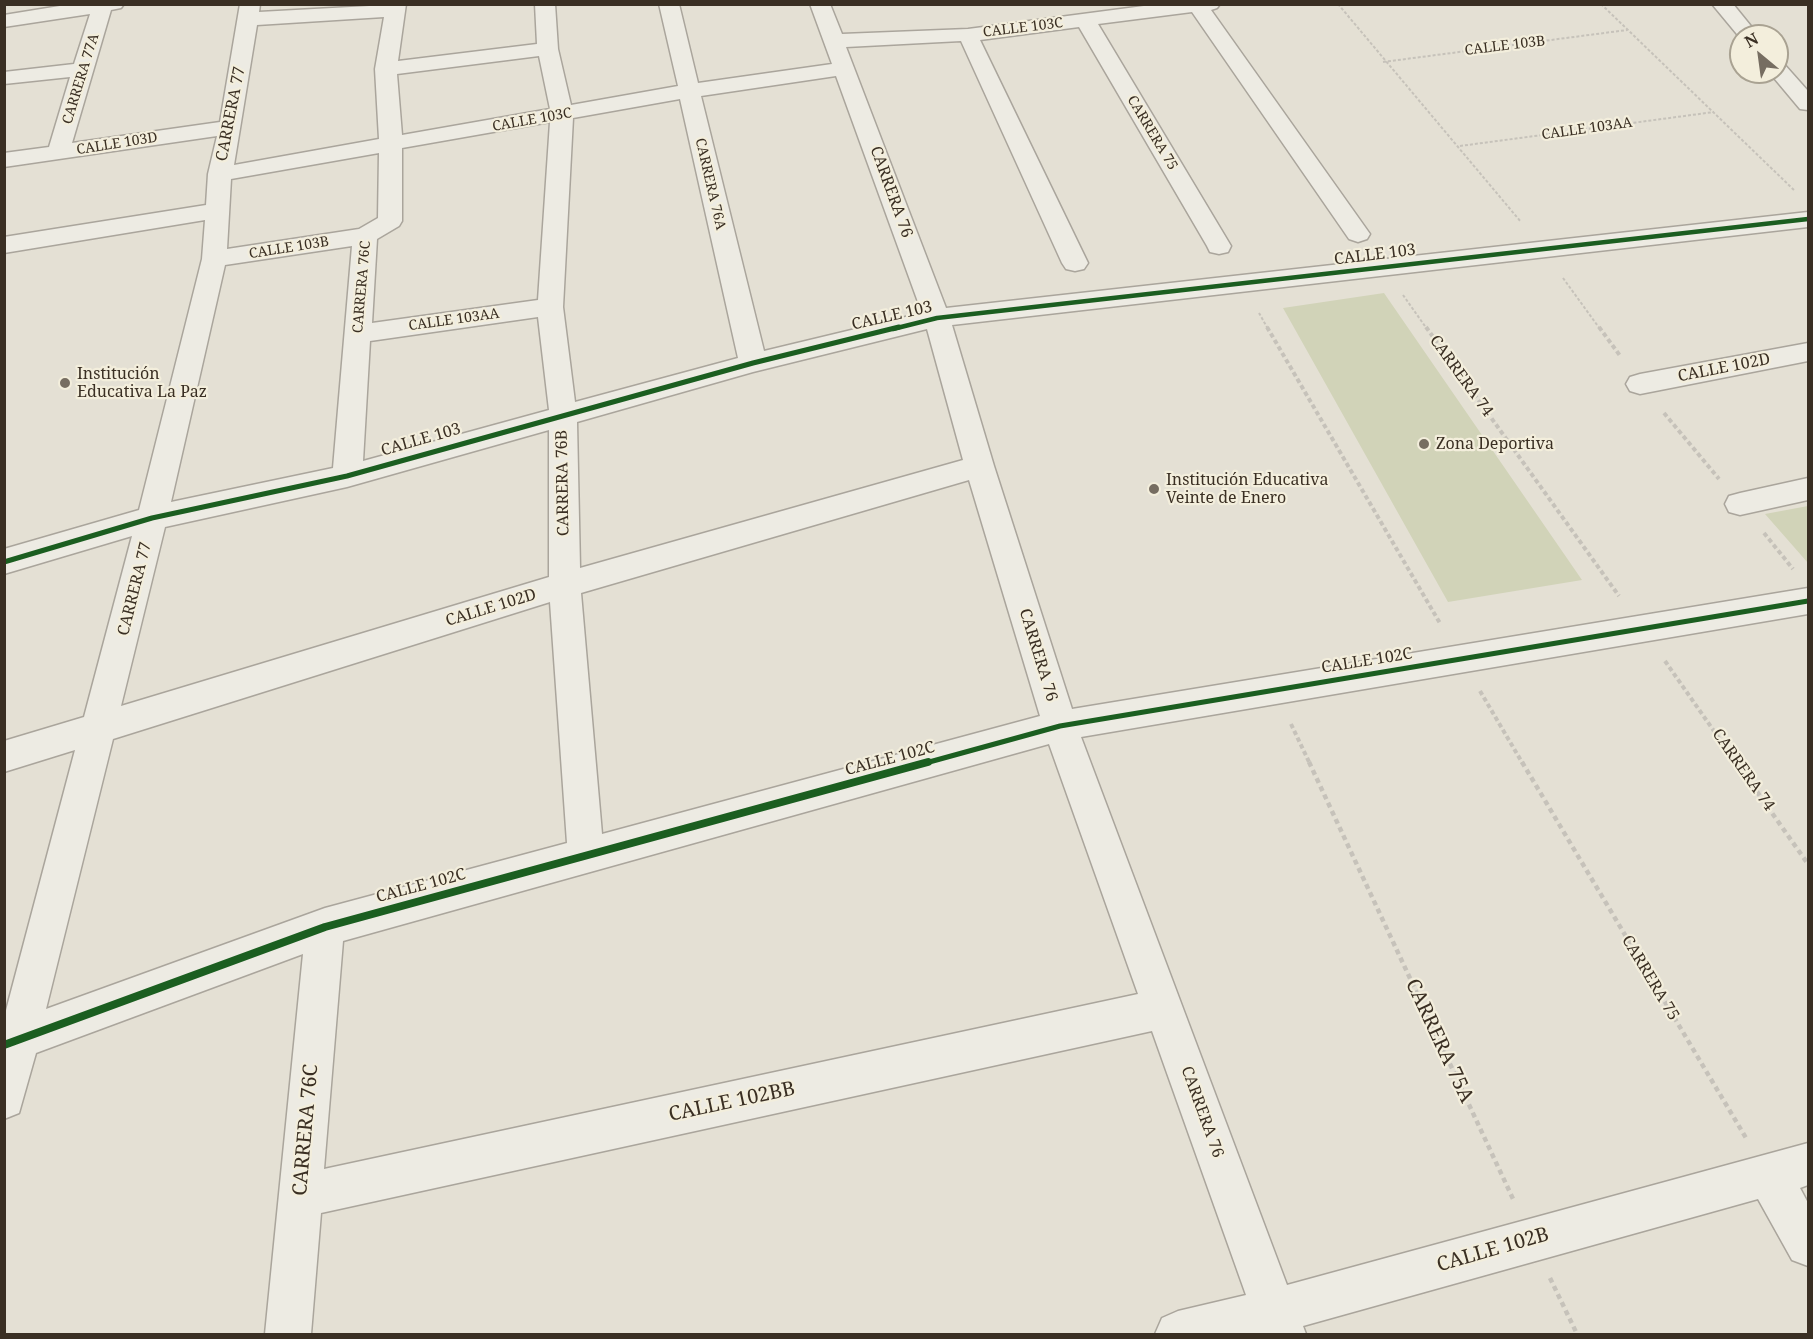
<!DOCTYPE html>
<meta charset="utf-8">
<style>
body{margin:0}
#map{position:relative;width:1813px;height:1339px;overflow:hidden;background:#e4e0d4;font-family:"Noto Serif",serif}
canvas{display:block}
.frame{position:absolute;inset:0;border:6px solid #3a2f23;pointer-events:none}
.north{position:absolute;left:1729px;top:24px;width:60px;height:60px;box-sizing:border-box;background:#f3eedc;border:2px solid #a9a292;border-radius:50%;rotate:331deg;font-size:16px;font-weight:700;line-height:24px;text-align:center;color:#3a2f23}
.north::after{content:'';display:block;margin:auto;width:21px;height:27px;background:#766d61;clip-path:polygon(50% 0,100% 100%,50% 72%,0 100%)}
</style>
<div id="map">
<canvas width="1813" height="1339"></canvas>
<div class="frame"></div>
<div class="north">N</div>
</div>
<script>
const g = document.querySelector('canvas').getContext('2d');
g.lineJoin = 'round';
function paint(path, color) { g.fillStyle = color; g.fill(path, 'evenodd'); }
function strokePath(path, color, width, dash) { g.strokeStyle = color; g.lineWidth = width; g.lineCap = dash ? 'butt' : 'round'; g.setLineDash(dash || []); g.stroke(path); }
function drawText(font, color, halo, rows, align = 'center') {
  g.font = font + ' "Noto Serif",serif'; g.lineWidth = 4.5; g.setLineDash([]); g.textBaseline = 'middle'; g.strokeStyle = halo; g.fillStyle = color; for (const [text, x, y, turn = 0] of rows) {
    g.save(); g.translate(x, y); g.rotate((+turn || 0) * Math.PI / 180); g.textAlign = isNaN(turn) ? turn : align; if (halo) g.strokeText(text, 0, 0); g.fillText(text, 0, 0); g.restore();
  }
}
paint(new Path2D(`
 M1384 293 1582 580 1448 602 1283 308Z
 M1808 506V563L1765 514Z`), '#d1d3b8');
const minor = new Path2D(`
 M72 4H124L121 8 111 10 72 143 220 122 240 4H260L259 12 406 4 398 61 537 44 535 4H555L558 49 571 105 678 86 659 4H679L698 83 832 64 810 4H830L842 34 968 29 1159 4H1220L1217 8 1211 10 1370 234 1367 239 1358 242 1349 239 1192 12 1098 24 1231 246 1228 252 1219 254 1210 252 1207 246 1079 27 980 40 1088 263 1084 269 1075 271 1066 269 1062 263 961 41 846 47 946 308 1808 212V227L952 325 994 466 1072 709 1808 588V614L1081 737 1287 1285 1808 1143V1185L1800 1188 1808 1203V1266L1792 1260 1758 1199 1303 1326 1306 1334H1155L1162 1318 1178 1311 1246 1295 1152 1031 321 1213 311 1334H265L303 954 36 1053 19 1113 4 1119V1018L75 750 4 772V741L84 717 132 536 4 574V549L139 510 202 259 205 220 4 253V237L206 205 208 174 217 136 4 167V153L49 147 70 77 4 84V72L74 64 90 14 4 27V15ZM384 17 375 69 379 139 234 165 257 25ZM539 56 550 109 402 135 397 74ZM836 76 922 313 764 351 701 96ZM680 99 738 358 575 402 563 307 573 118ZM550 122 538 300 372 323 377 239 399 226 402 221V148ZM379 153 378 218 359 229 227 249 231 179ZM352 246 333 468 171 502 225 265ZM538 317 549 410 363 461 370 341ZM927 329 963 460 580 568 577 422 753 372ZM549 430V577L121 706 165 527 347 487ZM969 480 1040 716 602 834 581 593ZM550 602 567 843 325 908 46 1009 113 739ZM1049 744 1138 994 324 1169 343 941Z
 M1712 4H1733L1759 36H1741V39Z
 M1777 62 1784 64 1808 91V110L1800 109 1769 72H1777Z
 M1808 343V361L1640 394 1630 391 1626 384 1630 377 1640 374Z
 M1808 478V500L1740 515 1729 512 1725 504 1729 496 1740 493Z`);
strokePath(minor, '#aaa59c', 3);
strokePath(new Path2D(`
 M1338 4 1521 222
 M1601 4 1795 191
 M1383 62 1627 30
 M1460 146 1714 112
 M1563 278 1600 329
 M1403 295 1427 329
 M1259 313 1268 329`), '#c6c2ba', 2, [3, 2]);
strokePath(new Path2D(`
 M1267 327 1441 625
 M1426 327 1619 596
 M1599 327 1621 357
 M1664 413 1719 479
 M1764 533 1793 569
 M1665 661 1737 764
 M1480 691 1523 764
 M1291 724 1310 764`), '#c6c2ba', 4, [4.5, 3]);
strokePath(new Path2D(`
 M1309 762 1514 1201
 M1522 762 1746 1138
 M1736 762 1808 864
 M1550 1278 1577 1334`), '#c6c2ba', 4.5, [5, 4]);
paint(minor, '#edebe3');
strokePath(new Path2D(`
 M893 329 937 318 1808 219`), '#1b5e20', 4.5);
strokePath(new Path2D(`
 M4 562 152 518 347 476 753 363 899 327
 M922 764 1060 726 1808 601`), '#1b5e20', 5);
strokePath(new Path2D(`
 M4 1045 325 927 928 762`), '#1b5e20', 8);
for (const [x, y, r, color] of [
 [65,383,6,"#766d61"],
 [1424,444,6,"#766d61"],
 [1154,489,6,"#766d61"]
]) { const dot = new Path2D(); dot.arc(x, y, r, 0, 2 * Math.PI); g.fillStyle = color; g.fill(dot); strokePath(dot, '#f3eedc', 2); }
drawText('14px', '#3a2f23', '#f3eedc', [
 ["CALLE 103C",1023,28,-7],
 ["CALLE 103B",1505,46,-7],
 ["CARRERA 77A",81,79,-73],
 ["CALLE 103C",532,120,-10],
 ["CALLE 103AA",1587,129,-8],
 ["CARRERA 75",1152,133,59],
 ["CALLE 103D",117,144,-9],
 ["CARRERA 76A",710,184,77],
 ["CALLE 103B",289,248,-9],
 ["CARRERA 76C",362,287,-85],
 ["CALLE 103AA",454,320,-8]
]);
drawText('16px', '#3a2f23', '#f3eedc', [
 ["CARRERA 77",231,114,-79],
 ["CARRERA 76",891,192,70],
 ["CALLE 103",1375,255,-7],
 ["CALLE 103",892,316,-13],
 ["CALLE 102D",1724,368,-11],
 ["CARRERA 74",1461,376,54],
 ["CALLE 103",421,440,-16],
 ["CARRERA 76B",563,483,-91],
 ["CARRERA 77",135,589,-76],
 ["CALLE 102D",491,608,-17],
 ["CARRERA 76",1038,655,73],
 ["CALLE 102C",1367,661,-9],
 ["CALLE 102C",890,759,-15],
 ["CARRERA 74",1743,770,55],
 ["CALLE 102C",421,886,-15],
 ["CARRERA 75",1650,978,59],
 ["CARRERA 76",1202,1112,70]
]);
drawText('16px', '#3a2f23', '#f3eedc', [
 ["Institución",77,374],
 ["Educativa La Paz",77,392],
 ["Zona Deportiva",1436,444],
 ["Institución Educativa",1166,480],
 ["Veinte de Enero",1166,498]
], 'left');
drawText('20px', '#3a2f23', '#f3eedc', [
 ["CARRERA 75A",1439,1041,65],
 ["CALLE 102BB",732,1102,-12],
 ["CARRERA 76C",306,1130,-85],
 ["CALLE 102B",1493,1250,-16]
]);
</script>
